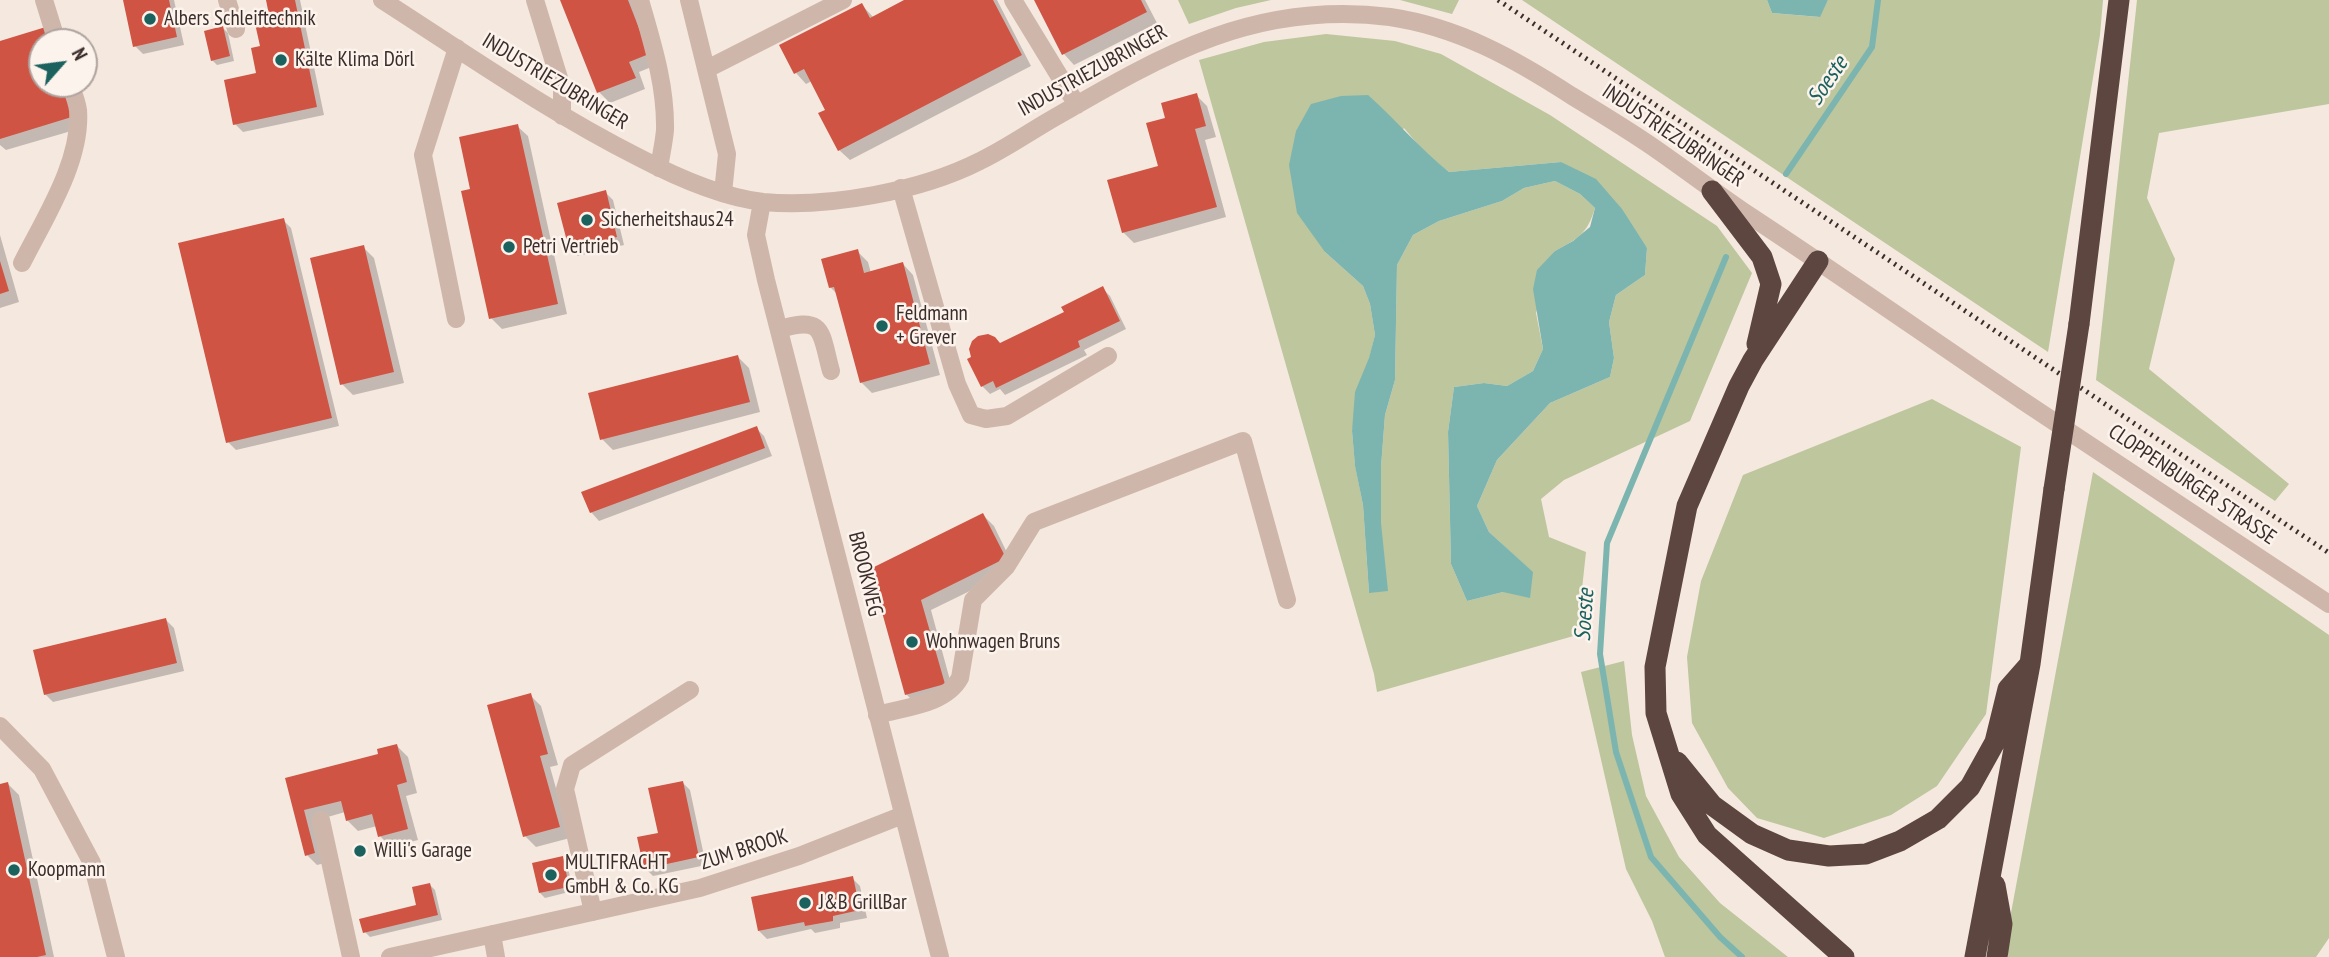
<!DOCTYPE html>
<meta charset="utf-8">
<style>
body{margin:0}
#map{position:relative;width:2329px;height:957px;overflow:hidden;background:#f5e8df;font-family:"PT Sans Narrow",sans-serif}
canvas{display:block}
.north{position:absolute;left:28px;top:28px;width:70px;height:70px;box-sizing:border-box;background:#fcf3ed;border:2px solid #afa49f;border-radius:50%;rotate:62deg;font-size:19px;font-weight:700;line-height:28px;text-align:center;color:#3b2d2a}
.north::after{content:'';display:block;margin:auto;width:24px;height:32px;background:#1b615d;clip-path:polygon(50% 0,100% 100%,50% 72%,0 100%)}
</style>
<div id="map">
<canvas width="2329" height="957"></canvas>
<div class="north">N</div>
</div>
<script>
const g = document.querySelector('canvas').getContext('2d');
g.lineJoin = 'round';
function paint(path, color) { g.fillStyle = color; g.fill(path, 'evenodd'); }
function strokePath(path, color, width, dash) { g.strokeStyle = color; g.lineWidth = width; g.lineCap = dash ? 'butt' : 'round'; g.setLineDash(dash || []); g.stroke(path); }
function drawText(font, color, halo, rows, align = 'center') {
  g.font = font + ' "PT Sans Narrow",sans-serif'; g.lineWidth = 5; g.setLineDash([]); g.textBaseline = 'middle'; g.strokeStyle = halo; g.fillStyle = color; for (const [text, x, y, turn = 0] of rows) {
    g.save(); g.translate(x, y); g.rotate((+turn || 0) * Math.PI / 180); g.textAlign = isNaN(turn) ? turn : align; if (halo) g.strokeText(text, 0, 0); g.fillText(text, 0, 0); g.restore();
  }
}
paint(new Path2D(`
 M1178 0H1271L1236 8 1189 24Z
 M1400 0H1459L1452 14Z
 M1522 0H1767L1772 13 1819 17 1828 0H2103L2100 35 2048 352Z
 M2137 0H2329V104L2159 133 2147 198 2175 259 2149 369 2289 484 2275 501 2096 380Z
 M1326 34 1395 41 1441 54 1550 115 1717 226 1752 273 1690 421 1564 480 1541 499 1549 537 1586 552 1577 635 1377 692 1374 674 1199 60 1264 42ZM1404 128 1425 153 1449 172 1561 162 1647 248 1645 275 1616 295 1609 322 1614 358 1610 377 1550 403 1497 460 1477 506 1489 532 1532 572 1503 592 1467 601 1451 564 1448 432 1454 387 1484 383 1507 386 1533 371 1543 349 1536 313 1555 251C1579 238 1587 234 1595 208L1580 194 1555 181 1524 188 1502 201 1439 221 1413 235 1397 265 1395 380 1385 415 1381 467V523L1369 593 1363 505 1355 465 1352 431 1375 335 1370 304 1363 286 1325 252Z
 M1932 399 2021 447 1986 714 1937 786 1891 815 1824 838 1757 818 1728 788 1692 723 1687 657 1701 581 1743 475Z
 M2093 472 2329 635V938L2316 957H2008V929Z
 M1624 661 1632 735 1646 796 1679 857 1720 903 1788 957H1665L1652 921 1626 869 1581 672Z`), '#bdc69d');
paint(new Path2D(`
 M1767 0H1828L1820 17 1772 13Z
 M1368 95C1396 120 1420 149 1449 172L1561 162 1596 179 1622 209 1647 248 1645 275 1616 295 1609 322 1614 358 1610 377 1550 403 1497 460 1477 506 1489 532 1533 572 1530 598 1503 592 1467 601 1451 564 1448 432 1454 387 1484 383 1507 386 1533 371 1543 349 1533 289 1537 270 1555 251 1573 241 1590 227 1595 208 1580 194 1555 181 1524 188 1502 201 1439 221 1413 235 1397 265 1395 380 1385 415 1381 467V523L1388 591 1369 593 1363 505 1355 466 1352 431 1355 392 1369 358 1375 335 1370 304 1363 286 1325 252 1297 213 1289 165 1296 131 1311 104 1341 96Z`), '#7cb5b0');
paint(new Path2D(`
 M125 0H174L184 45 143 54 135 46Z
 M268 0H300L324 115 243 132 235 124 258 74 262 47 272 17Z
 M562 0H633L659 64 639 72 645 89 610 103 599 92Z
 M908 0H997L1031 66 850 160 839 150 827 110 812 81 806 84 796 73 862 5 874 18Z
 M1036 0H1145L1157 23 1074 65 1064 54Z
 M223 28 228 33 234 61 217 65 212 60Z
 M42 42V84L85 127 6 150 0 145V43Z
 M1196 95 1207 106 1216 137 1205 140 1226 217 1134 243 1123 232 1160 167 1168 119Z
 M517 126 528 136 567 314 502 329 491 318 472 190Z
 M605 192 613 200 624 245 578 256 570 248Z
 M283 220 291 228 339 426 236 450 228 442Z
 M0 235 19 302 0 308Z
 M363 247 374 258 404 383 353 395 342 384Z
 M857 251 868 262 871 273 903 264 913 275 940 375 872 393 861 382 838 295 830 287Z
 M1102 288 1110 296 1126 329 1084 350 1087 355 1005 395 1000 389 990 394 982 386 1000 345 1066 313Z
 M738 357 749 368 760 412 613 450 602 439Z
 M756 428 764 436 772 456 599 521 591 512Z
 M983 515 994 526 1015 569 931 610 954 695 917 705 906 694 872 570Z
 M166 620 174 628 184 671 53 702 45 694Z
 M530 695 541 706 558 765 550 767 570 838 536 847 525 836Z
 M397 746 408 757 417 793 406 796 418 840 391 847 380 836 377 826 358 831 347 820 345 812 314 821 325 863 317 865 307 855 287 780 380 755Z
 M682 782 690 790 706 865 653 876 645 868Z
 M8 784 19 795 54 957H0V786Z
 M562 858 567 863 573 891 545 898 540 893Z
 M852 878 860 886 867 918 840 923V928L815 933 811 929 767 939 759 931Z
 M430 885 435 890 442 920 370 937 365 932 418 906Z`), '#0003');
strokePath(new Path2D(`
 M1786 174 1872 47 1878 0
 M1726 257 1607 543 1600 654 1616 752 1651 857 1720 937 1742 957`), '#7cb5b0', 6);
paint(new Path2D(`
 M123 0H169L177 37 133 47Z
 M266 0H295L317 107 233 125 224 80 256 73 251 48 260 46 254 19 269 15Z
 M560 0H628L649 54 629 62 636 78 597 93Z
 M904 0H993L1022 55 838 151 818 113 825 110 804 69 794 74 779 45 862 3 870 18Z
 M1034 0H1141L1147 12 1062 55Z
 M49 26 53 42H42V84H66L75 116 0 139V41Z
 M223 26 230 56 211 61 204 31Z
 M1197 93 1206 126 1195 129 1217 207 1122 233 1107 180 1158 166 1146 123 1165 118 1161 103Z
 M518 124 558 304 489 319 461 191 470 189 459 137Z
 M606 190 617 237 569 249 557 203Z
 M284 218 332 418 226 443 178 243Z
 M364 245 394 372 340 385 310 258Z
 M858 249 864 273 903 262 930 364 860 383 834 287 829 288 821 259Z
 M0 261 9 291 0 294Z
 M1103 286 1120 321 1078 341 1080 347 996 388 993 381 981 387 967 359 971 357 969 349 972 341 978 336 988 334 995 337 1000 343 1064 312 1061 307Z
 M738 355 750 402 600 440 588 393Z
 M757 426 765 448 590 513 581 492Z
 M983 513 1006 558 921 600 945 684 905 695 870 569Z
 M166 618 177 663 44 695 33 650Z
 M531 693 548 754 540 756 560 827 523 837 487 705Z
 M397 744 407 782 397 785 408 829 378 837 372 814 346 821 341 801 304 810 315 853 305 856 285 778 378 754 377 749Z
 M683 781 699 857 644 869 637 837 658 833 648 788Z
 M8 782 46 955 37 957H0V784Z
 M563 856 569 887 539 893 532 863Z
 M853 876 860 910 833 916V921L805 926 804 922 758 931 751 897Z
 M430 883 438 915 363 933 359 919 416 905 412 887Z`), '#cf5443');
strokePath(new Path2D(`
 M44 0 57 42
 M227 0 236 29
 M382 0C466 54 549 112 638 157 676 177 720 197 763 202 829 208 921 191 980 161 1003 150 1025 135 1047 122 1159 57 1253 0 1390 17 1458 27 1515 59 1572 96 1597 111 1623 127 1647 143 1681 166 1713 191 1747 214 1840 275 1931 339 2023 401 2124 469 2227 536 2329 604
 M535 0 562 88V116
 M640 0C652 42 666 85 665 130 664 142 661 155 659 168
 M689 0 727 154 723 193
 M1013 0 1077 105
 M707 69 843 0
 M901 188 957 384 971 415 986 419 1007 416 1108 356
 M762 202 756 235 766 280 940 957
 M22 263C44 219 82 161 78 110 77 102 73 92 70 84
 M456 319 423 155 457 48
 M779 329C825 316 820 331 831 371
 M877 715C905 707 945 705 960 678L973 600 1006 567 1034 522 1243 441 1287 600
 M0 726 42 769 92 863 116 957
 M321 820 351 957
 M593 912 565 789 572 765 690 690
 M492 934 496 957
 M390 957 700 888 799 856 903 815`), '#cfb6aa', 18);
strokePath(new Path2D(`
 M1712 191 1762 257 1771 284 1757 344
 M1818 261 1753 360 1739 386 1687 506 1655 667 1656 713 1681 794 1707 835 1844 957
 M2079 324 2119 0
 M1677 762 1712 805 1752 834 1788 850 1829 856 1866 854 1900 841 1938 819 1970 787 1995 742 2008 689 2030 664
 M1995 885 2002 924 1997 957
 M1975 957 2030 664 2054 489`), '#5d4640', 21);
strokePath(new Path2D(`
 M1498 0 2329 553`), '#3b2d2a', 5, [2, 5]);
strokePath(new Path2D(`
 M2054 489 2079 324`), '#5d4640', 21);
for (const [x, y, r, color] of [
 [150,19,7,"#1b615d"],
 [281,60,7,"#1b615d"],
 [587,220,7,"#1b615d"],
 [509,247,7,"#1b615d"],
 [882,326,7,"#1b615d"],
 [912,642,7,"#1b615d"],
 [360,851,7,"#1b615d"],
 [14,870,7,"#1b615d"],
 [551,875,7,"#1b615d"],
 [805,903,7,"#1b615d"]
]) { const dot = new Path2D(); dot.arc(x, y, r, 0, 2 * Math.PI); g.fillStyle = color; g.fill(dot); strokePath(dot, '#fcf3ed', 2.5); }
drawText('21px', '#3b2d2a', '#fcf3ed', [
 ["Albers Schleiftechnik",164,19],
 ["Kälte Klima Dörl",295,60],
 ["Sicherheitshaus24",601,220],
 ["Petri Vertrieb",523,247],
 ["Feldmann",896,314],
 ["+ Grever",896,338],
 ["Wohnwagen Bruns",926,642],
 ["Willi's Garage",374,851],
 ["MULTIFRACHT",565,863],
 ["GmbH & Co. KG",565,887],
 ["Koopmann",28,870],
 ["J&B GrillBar",819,903]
], 'left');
drawText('21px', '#3b2d2a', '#fcf3ed', [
 ["INDUSTRIEZUBRINGER",1093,71,-29],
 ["INDUSTRIEZUBRINGER",555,82,31],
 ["INDUSTRIEZUBRINGER",1673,136,34],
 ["CLOPPENBURGER STRASSE",2192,485,34],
 ["BROOKWEG",865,574,76],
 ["ZUM BROOK",744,850,-18]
]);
drawText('italic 23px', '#1b615d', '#fcf3ed', [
 ["Soeste",1828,81,-56],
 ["Soeste",1585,615,-86]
]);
</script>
